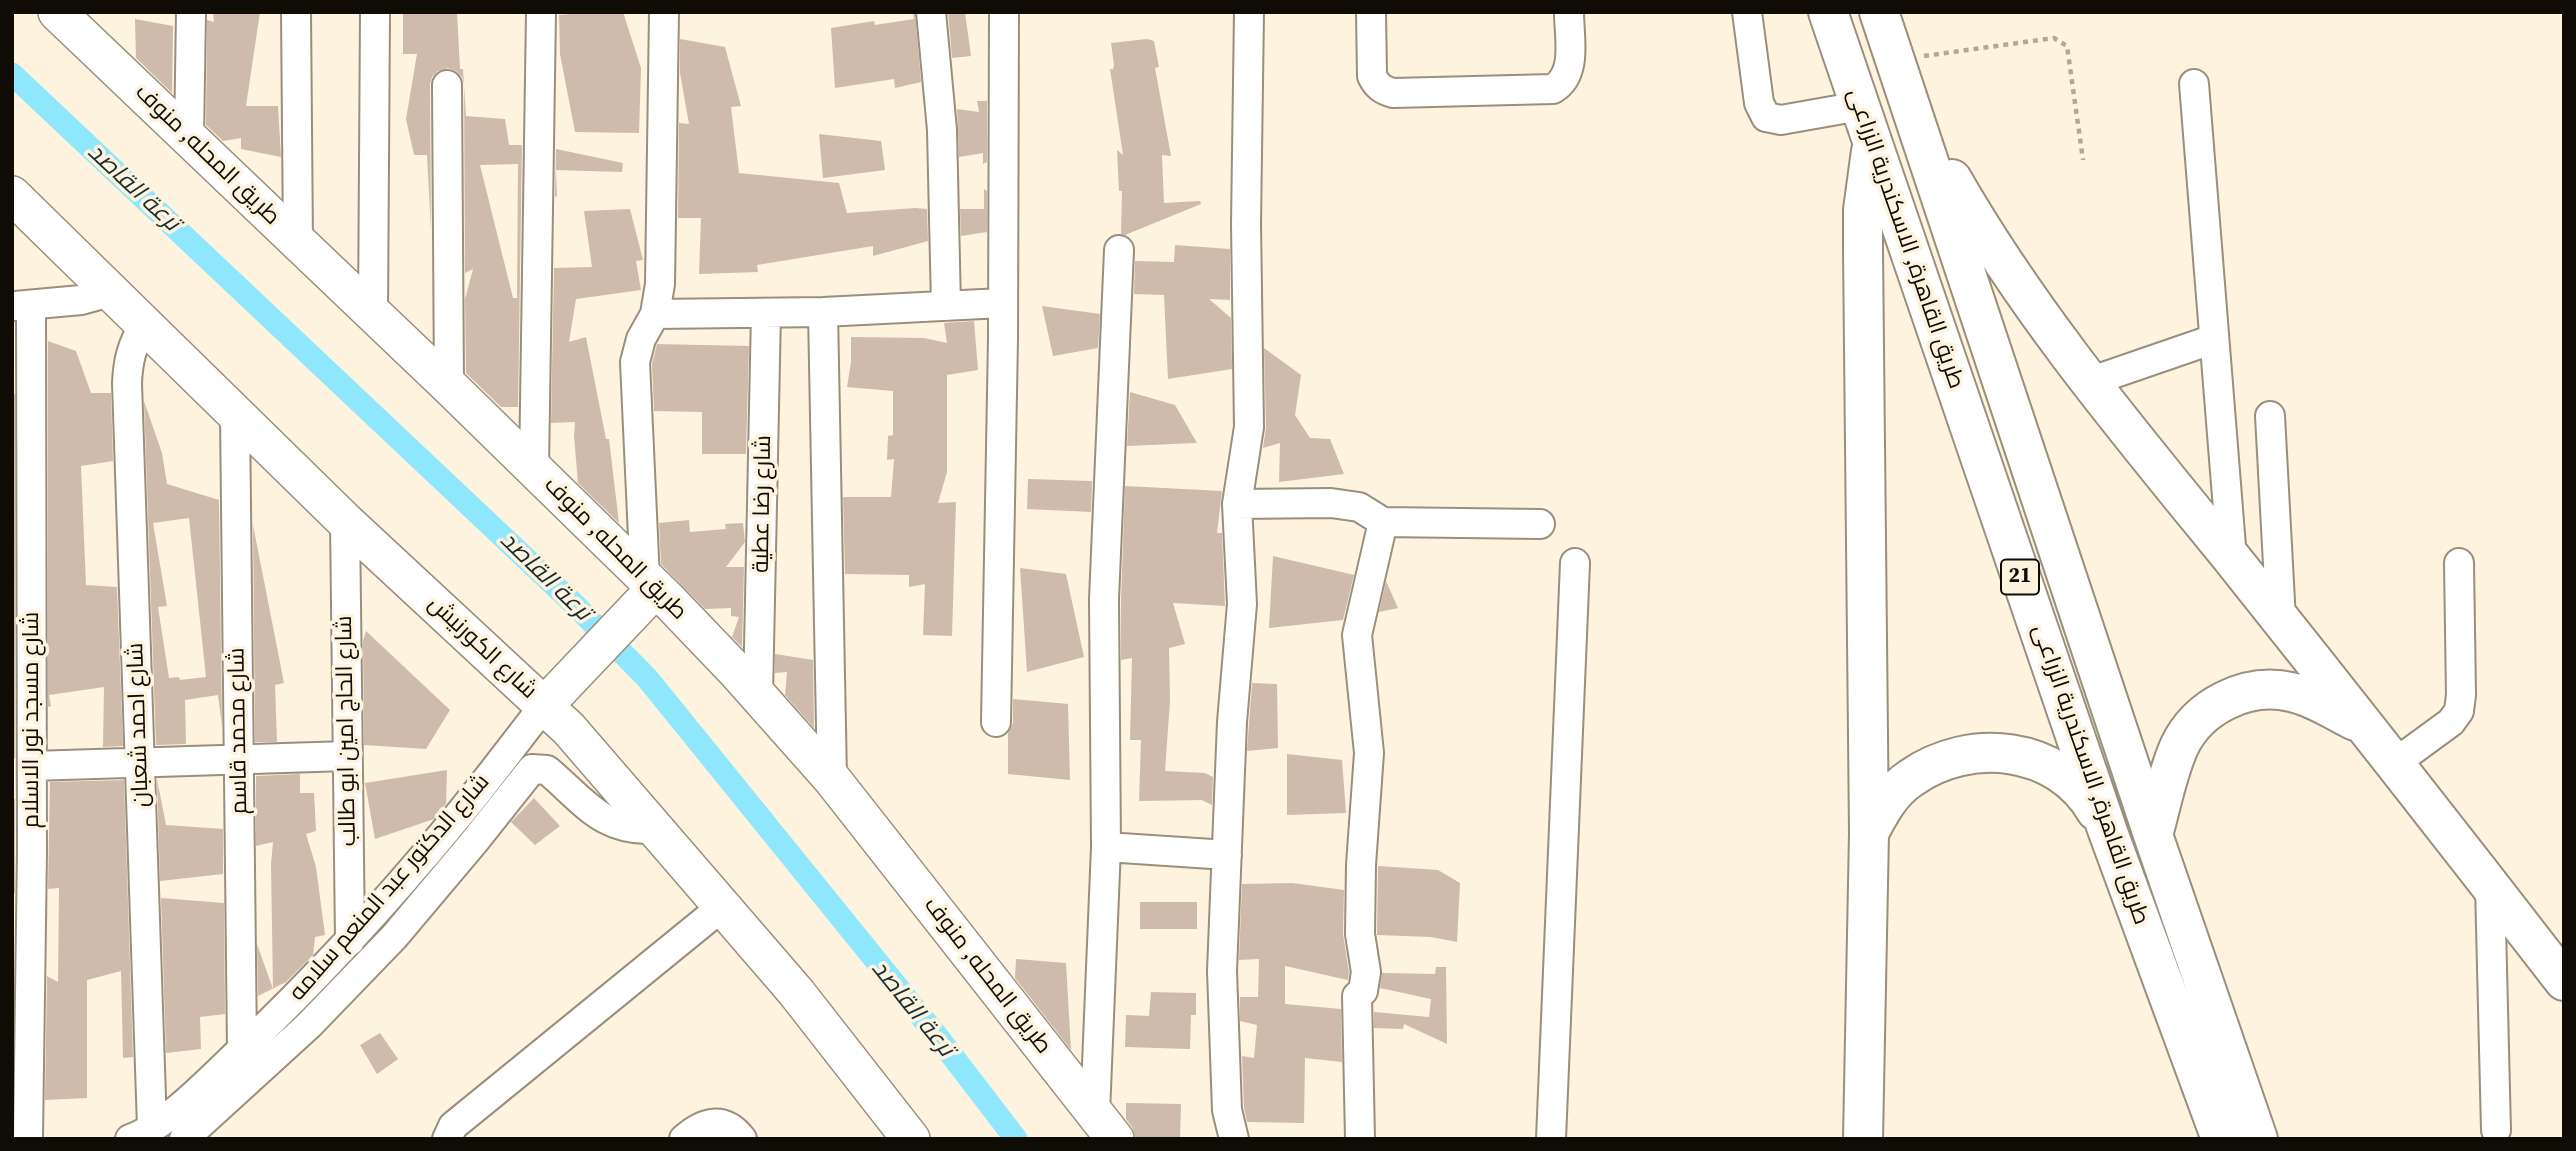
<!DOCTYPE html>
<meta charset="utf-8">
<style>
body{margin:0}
#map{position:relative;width:2576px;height:1151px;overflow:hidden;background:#fdf3de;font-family:"Source Serif 4",serif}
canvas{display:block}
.frame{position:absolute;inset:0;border:14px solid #0f0b05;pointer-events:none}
</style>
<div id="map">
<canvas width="2576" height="1151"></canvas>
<div class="frame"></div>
</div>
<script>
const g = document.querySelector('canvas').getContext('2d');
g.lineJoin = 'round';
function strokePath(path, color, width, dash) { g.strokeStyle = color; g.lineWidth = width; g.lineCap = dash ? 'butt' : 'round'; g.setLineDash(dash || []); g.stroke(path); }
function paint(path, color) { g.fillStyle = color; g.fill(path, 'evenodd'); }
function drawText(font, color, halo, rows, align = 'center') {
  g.font = font + ' "Source Serif 4",Cairo,serif'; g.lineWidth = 7; g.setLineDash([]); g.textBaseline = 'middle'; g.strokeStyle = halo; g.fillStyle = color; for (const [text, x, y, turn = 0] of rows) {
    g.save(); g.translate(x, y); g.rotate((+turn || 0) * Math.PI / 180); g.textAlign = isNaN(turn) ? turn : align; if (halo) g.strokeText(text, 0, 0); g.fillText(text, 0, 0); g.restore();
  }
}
strokePath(new Path2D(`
 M12 74 573 603 647 678 937 1036 1016 1139`), '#8ee7fc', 23);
paint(new Path2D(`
 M213 12H260L246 106H278L281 157 241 149V138L223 141 206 125 207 20 214 22Z
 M403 12H457L460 69H463L466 116 505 119 509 145H522L518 407H501L466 373 465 299 473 269 465 273 464 84 462 77 456 71 448 68 438 71 432 77 430 84 431 230 427 155H414L406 119 417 54H403ZM518 164 517 298H513L480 165Z
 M595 12H623L641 68 639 133 575 132 560 54 559 15Z
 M913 12H915L921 82 895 88 894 79 835 88 831 28 874 21 875 25 914 19Z
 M948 12H965L971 56 952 58Z
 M135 19 173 26 172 93 136 58Z
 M680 39 725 47 741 106 731 107 739 173 839 183 847 213 915 208 927 209 928 241 873 256V246L757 265 758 272 699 274 701 218H678L679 123 689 124 680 73Z
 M1147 39 1154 41 1159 67 1155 68 1171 156 1162 155 1164 203 1200 201 1201 204 1125 235 1121 234 1122 191H1119L1117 150 1123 155 1110 69H1113L1114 65 1111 43Z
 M977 101H987V162L983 164V153L959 157 957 109 979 112Z
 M819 134 881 141 885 170 823 178Z
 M556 149 623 163 622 172 556 170 557 196 555 197Z
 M984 189 987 191V232L961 236 960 209H984Z
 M630 209 643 260 636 261 641 290 576 299 569 342 586 337 606 439H609L619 523 578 483 574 436 575 422 551 423 554 268 592 267 584 211Z
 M1175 245 1230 249V300L1209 299 1231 318 1232 369 1168 379 1164 295 1134 294 1135 261 1174 262Z
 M1042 306 1100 314 1098 348 1053 356Z
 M974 321 978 370 947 375V472L938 503 956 502 952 636 923 635 925 584 909 587V575L845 574 843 497H891L894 459 887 460 888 436 893 435V391L847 387 851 362V337L924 338 947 343 944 323Z
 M48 341 76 351 91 393H111L113 461 81 466 86 585 117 587 123 746 103 747 104 687 49 695 51 706 48 707Z
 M657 344 749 346 746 454H702V412L654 411 652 364Z
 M1264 348 1301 375 1295 415 1310 438 1330 439 1344 474 1279 482 1280 443 1263 448 1266 427Z
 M1130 392 1175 405 1197 443 1127 446Z
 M12 394H15V758L12 759Z
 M144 401 162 453 167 484 219 500 222 726 218 695 185 700 186 744 156 745ZM189 518 206 677 180 680 179 677 169 678 158 607 167 606 153 523Z
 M1028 479 1092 481 1091 512 1027 509Z
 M1125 486 1222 491 1217 533H1222L1225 606 1173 603 1185 644 1169 648 1170 701 1165 771 1205 773 1213 777 1212 805 1202 800 1139 801 1141 740H1130L1132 658 1121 660V599Z
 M689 520 690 532 726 529 725 524 743 523 745 542 726 567H744L742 647 732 637 739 617 731 616V608L705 609 661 564 659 523Z
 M253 525 284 683 275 685 277 742H255Z
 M1273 556 1354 575 1343 620 1269 628Z
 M1020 568 1066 574 1084 657 1027 672Z
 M1386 581 1398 608 1379 612Z
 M366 631 450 710 426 749 364 745 363 641Z
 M775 654 813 660 814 728 785 695 787 672 775 673Z
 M1252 683 1277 684 1278 748 1247 751Z
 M1013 699 1068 704 1070 780 1008 774V733L1013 723Z
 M1287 754 1342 760 1346 813 1287 815Z
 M447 770 446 804 434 819 375 839 365 783Z
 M300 774V793H314L316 831 306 834 316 867 325 935 315 937 313 955 286 982 258 996 257 944 273 989 271 864 273 842 256 846V776Z
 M157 779 166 825 223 829V874L160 881Z
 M124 780 133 1057 123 1058 121 971 87 980V1098L45 1100 47 976 58 982 59 888 48 889 50 782Z
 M534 798 560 826 535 845 511 822Z
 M12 799H15V893H12Z
 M1378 866 1438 870 1460 883 1457 942 1431 937 1377 935Z
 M1292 883 1344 890 1343 934 1349 972 1348 980 1285 966V1004L1341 1009 1342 1062 1305 1058 1304 1123 1247 1122 1244 1108 1242 1056 1254 1058 1257 1025 1240 1021V997H1258L1259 959 1239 960 1242 884Z
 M161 898 224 903 225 1014 200 1017 201 1049 166 1053Z
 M1140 902H1197V929H1140Z
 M1016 959 1066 963 1071 1050 1015 978Z
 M1436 967H1446L1447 1044 1404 1024 1403 1029 1374 1028V1012L1429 1017 1431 999 1380 988 1382 973 1435 974Z
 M1151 992 1196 993V1015H1191L1190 1049 1125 1047 1126 1015 1149 1016Z
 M380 1033 398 1059 377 1074 360 1045Z
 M1126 1103 1181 1104 1180 1139H1136L1132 1127 1126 1119Z`), '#cebbac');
const minor = new Path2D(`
 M296 12 298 242
 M931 12 942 130 946 306
 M1371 12 1372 76C1377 86 1382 90 1393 93L1553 89C1578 74 1569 38 1569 12
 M1747 12 1759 103 1766 117 1781 120 1860 106
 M2194 84 2232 559
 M447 85 449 386
 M189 138 191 12
 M15 306 81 300 110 292
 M823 312 832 779
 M373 313 375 12
 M655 314 823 312 1002 303
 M144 325C132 345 128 360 127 383L152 1127
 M2089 382 2214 339
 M235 414 242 1049
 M2270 416 2281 620
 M534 469 541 12
 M1237 504 1331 503 1359 507 1383 522 1540 524
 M345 521 350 941
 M645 580 635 362 641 339 655 314 660 284 664 12
 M758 695 766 313
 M996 722 1003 338 1004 12
 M2395 763 2451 722 2459 711 2461 695 2459 563
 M32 766 347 756
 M1106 847 1227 855
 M2490 886 2496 1130
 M1095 1113 1106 847 1104 599 1119 250
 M28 1136 32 851 31 305
 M130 1139C166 1126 210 1080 238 1053 314 981 385 904 452 823 484 785 513 745 544 706
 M184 1139 309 1025 394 937 474 842 532 769 547 770C584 801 602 832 655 829
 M447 1139 453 1126 723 906
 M684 1139C704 1121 724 1116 742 1139
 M1234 1139 1227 1110 1222 971 1232 722 1242 604 1237 504 1249 427 1246 224 1249 12
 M1360 1139 1357 996 1363 991 1366 972 1360 934 1361 865 1369 753 1357 635 1383 522
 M1551 1139 1575 563`);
const major = new Path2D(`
 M57 12 449 386 669 601 737 672 832 779 1115 1139
 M12 195 345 521 569 729 796 992 911 1139
 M544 706 656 588`);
const highway = new Path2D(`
 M1828 12 2108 832 2221 1139
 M1879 12 2153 835 2258 1139
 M1952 179C2031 317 2134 438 2234 561 2345 700 2455 840 2564 981
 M1869 833C1880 812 1891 791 1911 778 1969 737 2058 745 2096 811
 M2153 835C2161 807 2167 774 2179 747 2198 706 2247 682 2291 692 2314 697 2335 711 2355 721
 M1863 1139 1869 833 1863 250V210L1871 151`);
strokePath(minor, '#998f7c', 32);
strokePath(major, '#998f7c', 40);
strokePath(highway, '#998f7c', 42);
strokePath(new Path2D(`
 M1924 56 2054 38 2067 46 2083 160`), '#b0a898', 4.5, [5, 5]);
strokePath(minor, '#fff', 28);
strokePath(major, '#fff', 37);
strokePath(highway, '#fff', 38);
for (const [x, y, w] of [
 [2020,577,38]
]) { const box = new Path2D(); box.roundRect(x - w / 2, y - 17.5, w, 35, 5); g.fillStyle = '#fdf3de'; g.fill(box); strokePath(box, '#0f0b05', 2); }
drawText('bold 21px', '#0f0b05', null, [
 ["21",2020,577]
]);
drawText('23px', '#0f0b05', '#fdf3de', [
 ["طريق المحله, منوف",207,155,44],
 ["طريق القاهرة, الاسكندرية الزراعى",1905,239,71],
 ["شارع رضا عطية",763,504,-89],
 ["طريق المحله, منوف",615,549,45],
 ["شارع الكورنيش",482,648,43],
 ["شارع مسجد نور الاسلام",32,720,-90],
 ["شارع احمد شعبان",139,725,-92],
 ["شارع محمد قاسم",239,731,-91],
 ["شارع الحاج امين ابو طالب",347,731,-91],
 ["طريق القاهرة, الاسكندرية الزراعى",2090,775,71],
 ["شارع الدكتور عبد المنعم سلامه",390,888,-49],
 ["طريق المحله, منوف",987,976,52]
]);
drawText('italic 24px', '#182d32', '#fdf3de', [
 ["ترعة القاصد",133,188,43],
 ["ترعة القاصد",545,577,44],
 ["ترعة القاصد",912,1009,51]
]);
</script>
